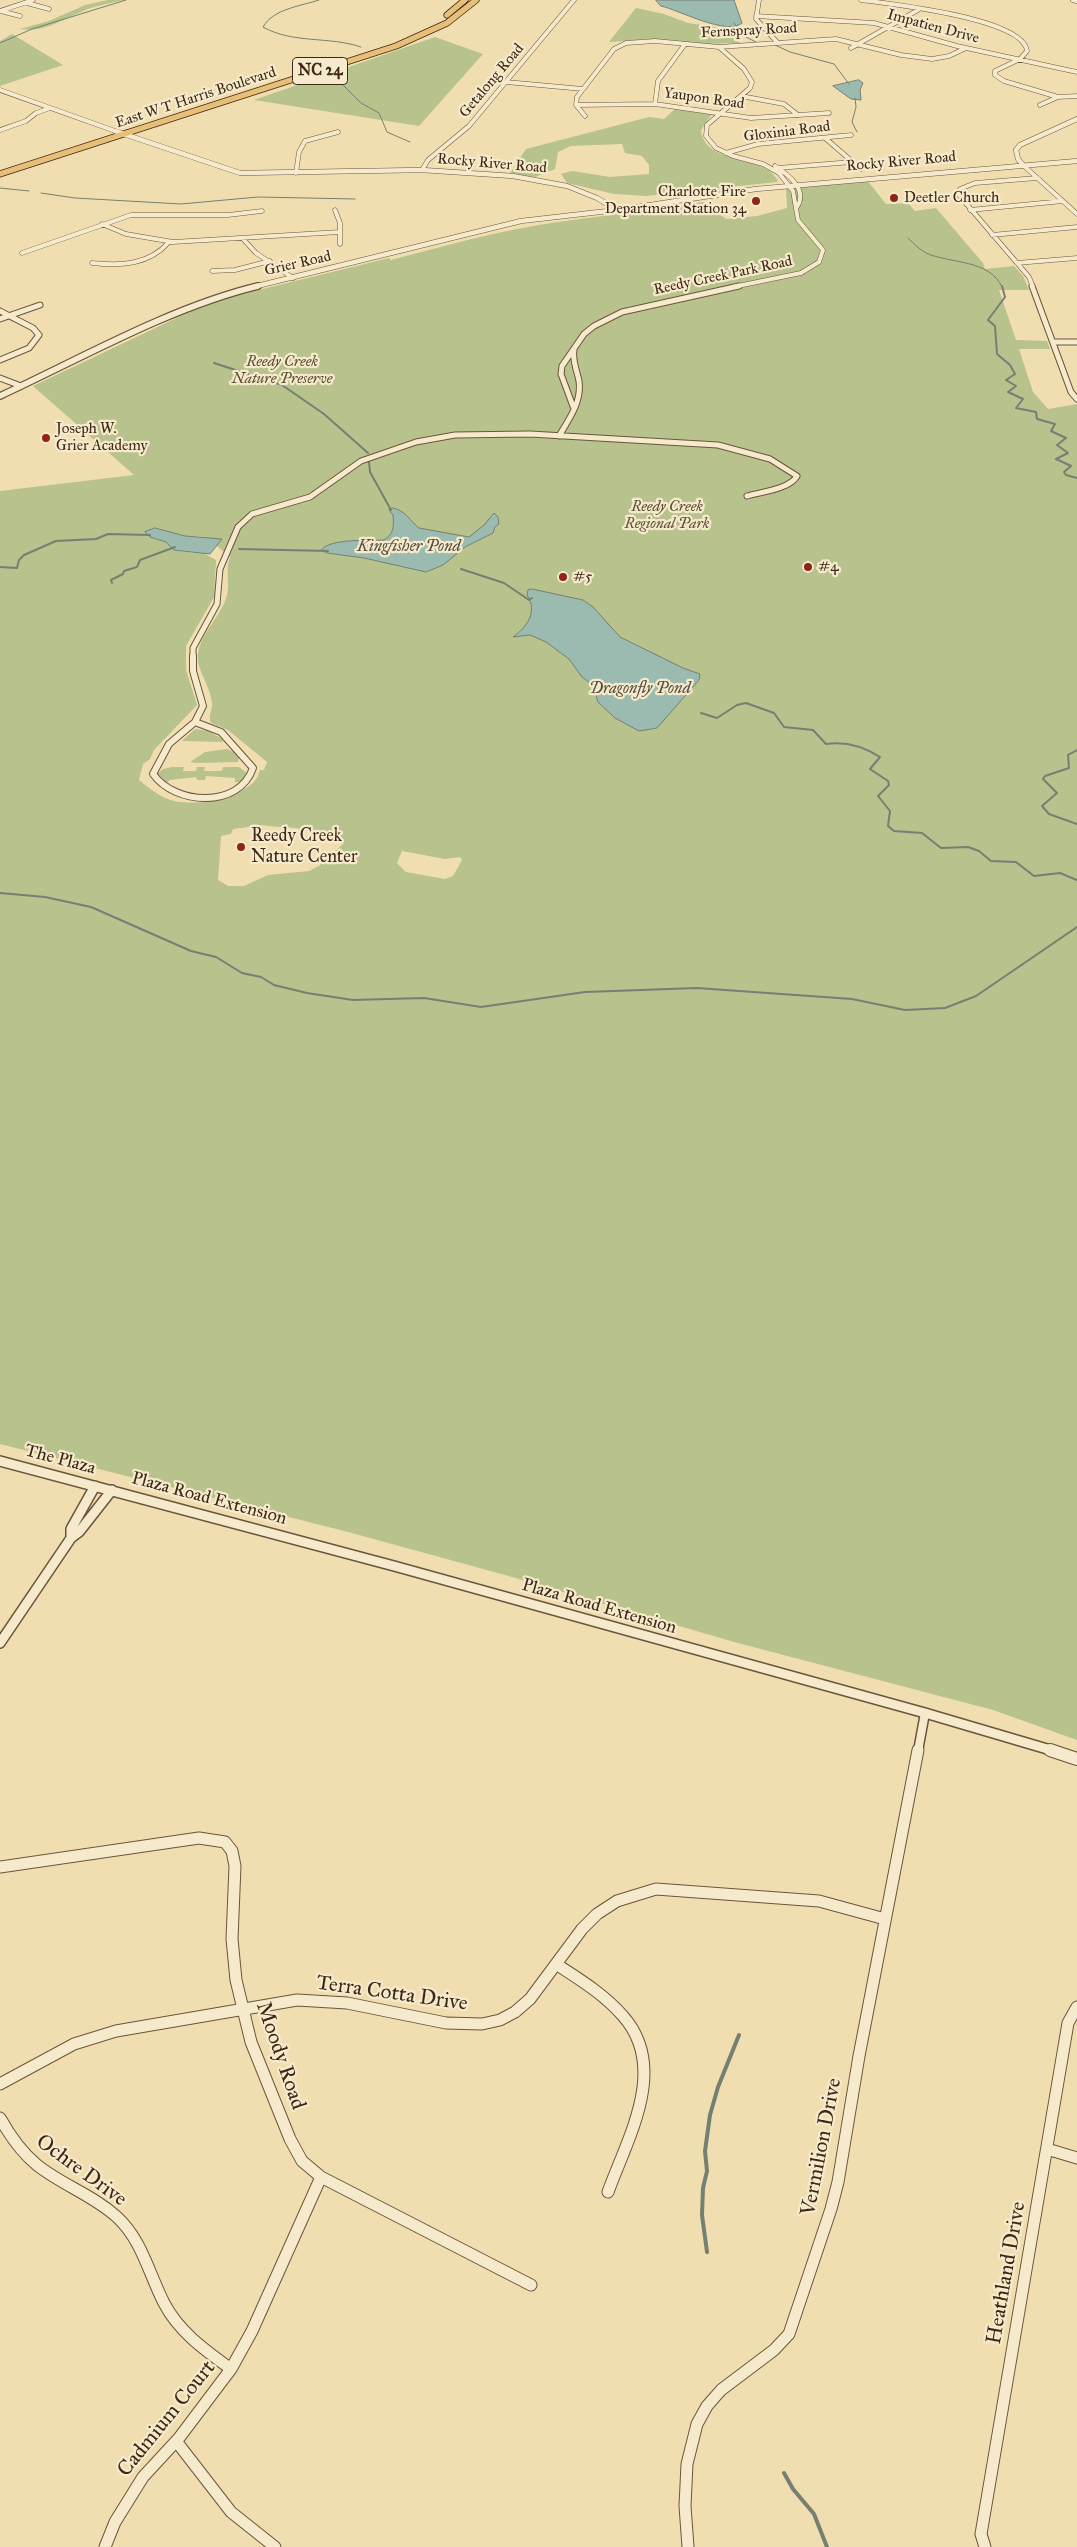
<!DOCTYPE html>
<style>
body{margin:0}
canvas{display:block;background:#f1deb0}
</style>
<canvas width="1077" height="2547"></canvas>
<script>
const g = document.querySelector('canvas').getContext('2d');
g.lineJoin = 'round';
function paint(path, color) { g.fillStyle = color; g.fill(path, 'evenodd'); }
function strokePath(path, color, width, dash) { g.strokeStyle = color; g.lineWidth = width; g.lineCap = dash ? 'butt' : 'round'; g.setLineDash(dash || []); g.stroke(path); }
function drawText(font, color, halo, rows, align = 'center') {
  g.font = font + ' "IM FELL Great Primer",serif'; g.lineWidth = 4.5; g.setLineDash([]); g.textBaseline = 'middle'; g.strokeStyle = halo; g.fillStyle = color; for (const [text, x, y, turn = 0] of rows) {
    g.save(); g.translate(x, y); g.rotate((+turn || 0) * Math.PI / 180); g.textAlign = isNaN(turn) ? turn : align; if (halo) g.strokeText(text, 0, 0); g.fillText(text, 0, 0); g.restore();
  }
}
paint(new Path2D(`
 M108 0H125C115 2 104 4 94 7 70 14 47 34 20 29L49 21 85 5Z
 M636 8 664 14 688 23 715 27 741 43 702 44 650 39 609 42Z
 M12 34 63 65 0 86V41Z
 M435 37 483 54 419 126 254 100Z
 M676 108 712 114 701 130C703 159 747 158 766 169 771 171 774 176 778 180L777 182 646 196 614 194 567 183 561 174 572 171 610 177 649 174V165L642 156 625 153 622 144 571 146 558 152 555 169 535 177 510 173 526 149 649 117 664 119Z
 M867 180 886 204 908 203 915 211 936 208 983 263 985 269 1014 266 1023 276 1029 290H999L1016 340 1047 341 1050 349H1019L1033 392 1048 409 1077 404V1740L993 1710 734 1642 505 1575 348 1532 0 1444V491L134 475 33 386 185 314 226 298 389 258 391 260C433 249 475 237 517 229 579 217 641 213 703 202L726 219 757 216 787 208 786 189ZM159 529 185 536 206 537 230 557C225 571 230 582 227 595 221 619 196 635 198 661 200 675 212 690 212 705 212 712 208 715 211 723L228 730 267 762 264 770H260C255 793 225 795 205 799L206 802C172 804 165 801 139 780L143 764 150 759 154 750 197 705 186 670V646L214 597 216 560 205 554 174 550 166 542 150 537ZM263 825C278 828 295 826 310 831L311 836 344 843 319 866 309 871 268 875 244 886H228L218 880 221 836 231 834 233 829ZM402 851 445 859 460 857 462 860 453 876 445 879 406 872 397 863Z
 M195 729 208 731 222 739 223 742 182 741Z
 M227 749 233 751 239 758 238 762 196 763 190 762 205 752Z
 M172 767H184L183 771H196L197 767H205L204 771H222L223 767H239L247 773 242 782H235V778L206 776 205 780H197L196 777 170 780 164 784 155 775 163 769Z`), '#b7c28d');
const water = new Path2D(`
 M656 0H734L742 23C727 36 679 10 661 6Z
 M859 80 863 83 860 90 861 100 851 99 833 86Z
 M393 508C405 510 411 522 419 528L469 537 484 525 494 513 498 517 499 524 495 527 493 533 465 547 443 565 426 572 364 558 327 553 321 550C331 538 368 541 384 540 394 534 394 526 393 515L389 510Z
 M155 528 185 536 222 539 210 554 174 550 166 542 150 537 145 532Z
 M532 589 583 600 593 607 620 637 683 668 700 674 699 680 657 728 639 731 615 718 598 702 593 685 582 677 569 659 546 642 530 635 513 637C527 627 538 612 527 595L528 590Z`);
paint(water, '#9bbbb0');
strokePath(water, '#758072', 1);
strokePath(new Path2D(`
 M319 0C301 6 273 9 263 27 293 44 329 36 361 47
 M734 23 746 37 756 42
 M0 43 32 29 126 0
 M775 45 790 52 834 64 849 84
 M341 67 342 84 361 103 379 113 387 132 410 142
 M855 98 856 107 852 122 857 132
 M0 188 29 191
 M41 193 75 198 181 204 258 197 355 199
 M908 238C914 244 919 249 926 253 951 264 989 259 1002 287`), '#758072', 1);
strokePath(new Path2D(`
 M1002 286 1005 297 988 320 995 326 997 354 1010 365 1015 374 1006 380 1016 386 1008 392 1023 399 1016 408 1036 412 1037 419 1055 424 1051 431 1066 438 1057 445 1068 453 1056 459 1071 466 1064 472 1066 475 1077 478
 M214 363 282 385 324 414 368 453
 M369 462 370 472 391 510
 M239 549 328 551
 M0 567 17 568 19 560 24 555 56 541 96 539 108 534 150 535
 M461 569 504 583 529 600 532 598
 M112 583 111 580 123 574 124 571 137 567 140 560 175 547
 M701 713 717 718 737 705 746 703 774 713 784 727 813 730 826 744C846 741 863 746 880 757L870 769 888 781 889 785 878 796 890 811 888 826 894 831 922 833 941 848 968 847 979 851 991 861 1016 862 1034 876 1060 873 1077 880
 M1077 750 1068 755 1069 768 1045 776 1043 779 1057 793 1042 806 1049 814 1077 824
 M0 893 45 897 91 907 191 951 216 957 242 973 261 977 274 985 307 993 353 1000 424 998 481 1007 585 992 697 988 852 999 905 1010 945 1008 976 996 1077 927`), '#758072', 2);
strokePath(new Path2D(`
 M707 2252 702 2215 703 2188 707 2171 705 2151 710 2115 718 2087 739 2035
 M784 2473 793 2489 814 2514 827 2547`), '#758072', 4);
const minorFar4 = new Path2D(`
 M759 0 756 19 777 42
 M861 0C891 4 1023 18 1027 51L1020 59 995 71V75L1004 81 1058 97
 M27 3 49 9
 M0 11 33 0
 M0 11 20 16
 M756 16 874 23 957 46 1077 72
 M719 47 744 69 752 82 750 88 707 125 706 136 716 148 733 156 763 164 779 173 793 191 798 220 823 250 819 262 801 273 733 287
 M851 48 918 10
 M506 82 583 89
 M0 90 115 131
 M741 96 784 104 798 115
 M655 104 658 81 685 44
 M576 105 655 104 751 118 829 113
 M1040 105 1058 97 1077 96
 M585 116 576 105 577 97 614 49 626 43 655 41 719 47 836 39 901 55 932 59 949 56 966 48
 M0 130 26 121 36 113 50 108
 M825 138 861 169
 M726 153 758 144 851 135
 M1023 165 1077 214
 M775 166C789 175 808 190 797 207
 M778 168 852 162
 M422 170 428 160 469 126 574 0
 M296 173 299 152 305 141 338 132
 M335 210 340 223V244
 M970 210 1063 201
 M102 224 126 234 173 242 340 232
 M992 235 1077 227
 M244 240 256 253 293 278
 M22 253 131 215H228L262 211
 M92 263C121 266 149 265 169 242
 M1017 263 1077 258
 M212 271 235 270 270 261
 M1033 287 1029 277 958 194 960 189 975 183 1037 178`);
const minorFar3 = new Path2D(`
 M1032 286 1071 392 1077 399
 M0 311 33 328 39 335 29 348 0 360
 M0 319 40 305
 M1053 342H1077
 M0 378 21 386
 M574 409 561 374 562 366 584 334 594 326 622 312 739 286
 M559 436C569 419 582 402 579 381 577 371 572 360 574 350
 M193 657V648L217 604 220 569 238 527 252 514 310 497 361 461 416 442 455 435 530 434 718 445 770 459 797 476C790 489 761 492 747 496`);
const minorFar2 = new Path2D(`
 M193 656V671L203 706 195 722
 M195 722 221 732 253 768C239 809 175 805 153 774L169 744Z`);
const minorFar1 = new Path2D(`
 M918 1751 925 1713`);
const minor = new Path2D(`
 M0 1867 199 1838 225 1842 232 1851 235 1866 232 1939 236 1980 251 2042 290 2139 302 2161 321 2177 531 2285
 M556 1964C579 1979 604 1994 623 2016 669 2068 628 2137 608 2192
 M0 2084 74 2044 116 2031 297 2000 347 2003 446 2023 482 2024 500 2020 515 2012 530 1999 582 1929 597 1914 617 1901 656 1889 819 1901 885 1919
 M0 2118C10 2136 21 2152 37 2165 62 2185 93 2195 117 2217 142 2240 149 2274 164 2303 179 2332 205 2350 231 2369
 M1047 2149 1077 2158
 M176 2441 231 2512 275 2547
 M105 2547 115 2522 143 2477 179 2438 231 2369 252 2331 321 2177
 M688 2547 685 2506 687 2464 697 2424 707 2406 721 2390 774 2350 789 2334 831 2209 838 2182 859 2056 918 1750
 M985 2547 981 2534 1068 2023 1077 2007`);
const tertiaryFar3 = new Path2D(`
 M1073 0 1077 1
 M115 131 240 173 422 170 513 176 567 186 597 198 617 210
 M1023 165 1018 159 1016 150 1020 145 1077 119
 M253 287 521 221 617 210 756 189 1077 161`);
const tertiaryFar2 = new Path2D(`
 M0 396C82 358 171 307 258 286`);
const tertiaryFar1 = new Path2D(`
 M0 1461 394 1566 925 1713 1054 1751
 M71 1538V1529L95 1486
 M0 1643 71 1538 79 1532 112 1490`);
const tertiary = new Path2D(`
 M1050 1750 1077 1759`);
const primary = new Path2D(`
 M447 15 465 0
 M0 174 396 46 447 23 476 0`);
strokePath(minorFar4, '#6a553c', 5);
strokePath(minorFar3, '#6a553c', 7);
strokePath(minorFar2, '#6a553c', 8);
strokePath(minorFar1, '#6a553c', 11);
strokePath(minor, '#6a553c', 13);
strokePath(tertiaryFar3, '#6a553c', 5.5);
strokePath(tertiaryFar2, '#6a553c', 8);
strokePath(tertiaryFar1, '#6a553c', 12);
strokePath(tertiary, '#6a553c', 14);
strokePath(primary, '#3d2715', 7);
strokePath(minorFar4, '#f6eacc', 4);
strokePath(minorFar3, '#f6eacc', 5);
strokePath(minorFar2, '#f6eacc', 6);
strokePath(minorFar1, '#f6eacc', 8);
strokePath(minor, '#f6eacc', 11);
strokePath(tertiaryFar3, '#f6eacc', 4.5);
strokePath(tertiaryFar2, '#f6eacc', 5.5);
strokePath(tertiaryFar1, '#f6eacc', 9);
strokePath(tertiary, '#f6eacc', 12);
strokePath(primary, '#e8bf78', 5.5);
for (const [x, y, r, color] of [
 [894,198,5,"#8f2418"],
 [756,201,5,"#8f2418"],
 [46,438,5,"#8f2418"],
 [808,567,5,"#8f2418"],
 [563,577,5,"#8f2418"],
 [241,847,5,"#8f2418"]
]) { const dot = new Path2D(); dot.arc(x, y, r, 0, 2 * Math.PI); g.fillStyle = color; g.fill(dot); strokePath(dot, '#f6eacc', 2); }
drawText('15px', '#3d2715', '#f6eacc', [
 ["Impatien Drive",933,27,15],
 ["Fernspray Road",749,31,-3],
 ["Getalong Road",492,81,-50],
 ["East W T Harris Boulevard",196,98,-18],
 ["Yaupon Road",704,99,8],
 ["Gloxinia Road",787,132,-7],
 ["Rocky River Road",901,162,-5],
 ["Rocky River Road",492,164,5],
 ["Grier Road",298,264,-13],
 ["Reedy Creek Park Road",723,276,-12]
]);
drawText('15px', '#3d2715', '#f6eacc', [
 ["Charlotte Fire",746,192,"right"],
 ["Department Station 34",746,209,"right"],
 ["Deetler Church",904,198],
 ["Joseph W.",56,429],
 ["Grier Academy",56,446],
 ["#4",818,567],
 ["#5",573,577]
], 'left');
drawText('italic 15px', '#5c4e33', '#f6eacc', [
 ["Reedy Creek",282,362],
 ["Nature Preserve",282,379],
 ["Reedy Creek",667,507],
 ["Regional Park",667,524]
]);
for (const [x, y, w] of [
 [320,71,55]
]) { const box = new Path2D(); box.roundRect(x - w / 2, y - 13.5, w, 27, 4); g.fillStyle = '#f6eacc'; g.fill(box); strokePath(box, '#3d2715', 1); }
drawText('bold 16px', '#3d2715', null, [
 ["NC 24",320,71]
]);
drawText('italic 16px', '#544c3c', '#f6eacc', [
 ["Kingfisher Pond",409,547],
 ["Dragonfly Pond",640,689]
]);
drawText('18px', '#3d2715', '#f6eacc', [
 ["Reedy Creek",251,837],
 ["Nature Center",251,858]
], 'left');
drawText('18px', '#3d2715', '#f6eacc', [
 ["The Plaza",60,1460,15],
 ["Plaza Road Extension",209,1499,15],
 ["Plaza Road Extension",599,1607,16]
]);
drawText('21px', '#3d2715', '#f6eacc', [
 ["Terra Cotta Drive",392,1994,8],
 ["Moody Road",280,2056,71],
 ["Vermilion Drive",822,2147,-79],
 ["Ochre Drive",81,2171,36],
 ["Heathland Drive",1007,2273,-80],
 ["Cadmium Court",167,2419,-51]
]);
</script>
